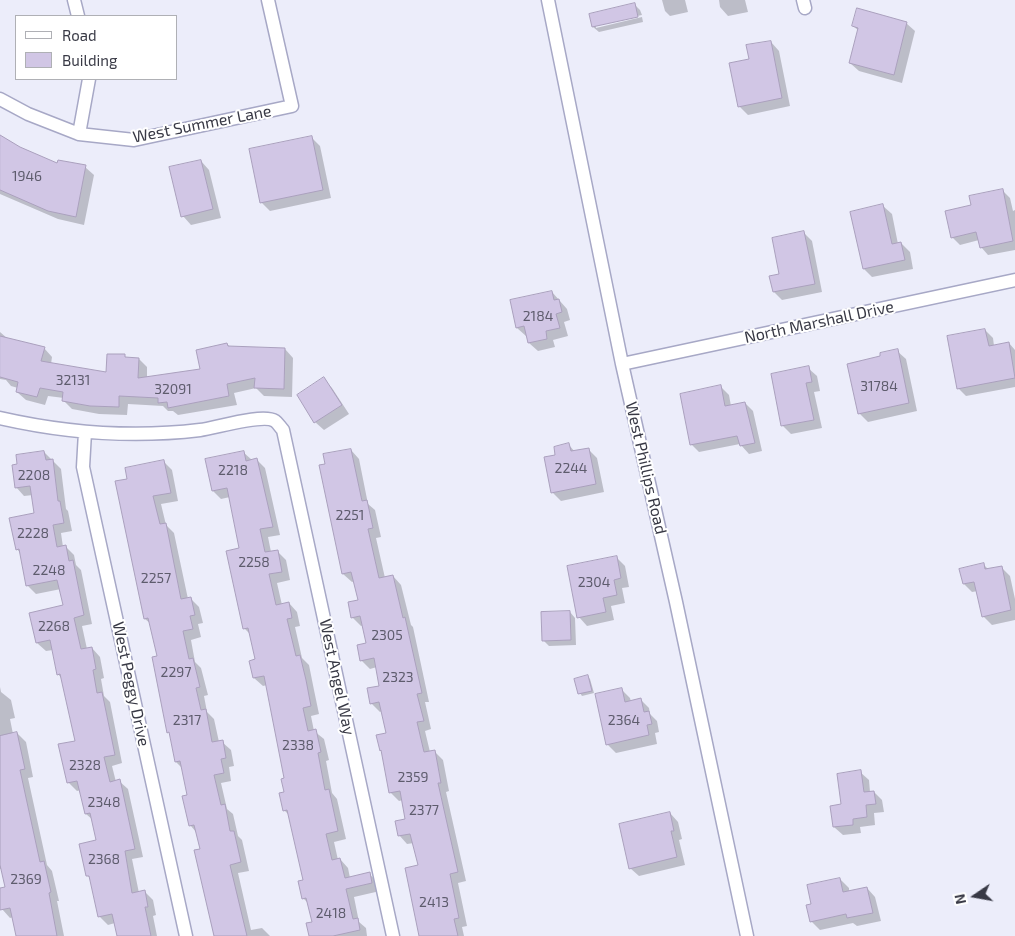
<!DOCTYPE html>
<style>
body{margin:0}
#map{position:relative;width:1015px;height:936px;overflow:hidden;background:#ecedfa;font-family:"Exo 2",sans-serif}
canvas{display:block}
.legend{position:absolute;left:15px;top:15px;width:162px;height:65px;box-sizing:border-box;background:#fff;border:1px solid #afb0b5;margin:0;padding:6px 9px;list-style:none;font-size:15px;color:#383945}
.legend li{display:flex;align-items:center;gap:10px;height:25px}
.legend b{width:25px;border:1px solid #afb0b5}
.north{position:absolute;left:950px;top:871px;width:50px;height:50px;-webkit-text-stroke:4px #fff;paint-order:stroke;rotate:258deg;font-size:14px;font-weight:700;line-height:20px;text-align:center;color:#383945}
.north::after{content:'';display:block;margin:auto;width:18px;height:22px;background:#383945;clip-path:polygon(50% 0,100% 100%,50% 72%,0 100%)}
</style>
<div id="map">
<canvas width="1015" height="936"></canvas>
<ul class="legend">
<li><b style="height:6px;background:#fff"></b>Road</li>
<li><b style="height:14px;background:#d1c6e5"></b>Building</li>
</ul>
<div class="north">N</div>
</div>
<script>
const g = document.querySelector('canvas').getContext('2d');
g.lineJoin = 'round';
function paint(path, color) { g.fillStyle = color; g.fill(path, 'evenodd'); }
function strokePath(path, color, width, dash) { g.strokeStyle = color; g.lineWidth = width; g.lineCap = dash ? 'butt' : 'round'; g.setLineDash(dash || []); g.stroke(path); }
function drawText(font, color, halo, rows, align = 'center') {
  g.font = font + ' "Exo 2",sans-serif'; g.lineWidth = 4; g.setLineDash([]); g.textBaseline = 'middle'; g.strokeStyle = halo; g.fillStyle = color; for (const [text, x, y, turn = 0] of rows) {
    g.save(); g.translate(x, y); g.rotate((+turn || 0) * Math.PI / 180); g.textAlign = isNaN(turn) ? turn : align; if (halo) g.strokeText(text, 0, 0); g.fillText(text, 0, 0); g.restore();
  }
}
paint(new Path2D(`
 M662 0H685L688 12 670 16 665 11Z
 M719 0H745L748 12 728 16 720 7Z
 M635 5 640 10 642 15 596 25V28L642 17 643 22 599 32 593 27 591 15Z
 M906 23 915 31 902 83 859 71 850 63 859 31 853 26Z
 M771 42 779 51 790 106 748 115 739 106 751 60Z
 M0 137 20 148 58 165 85 167 94 175 84 225 58 219 0 194Z
 M311 137 320 146 331 198 270 211 261 202Z
 M201 161 209 170 221 218 191 225 183 216Z
 M1003 191 1010 198 1013 211 1015 210V250L988 255 981 247 979 240 960 245 952 237 972 206Z
 M883 206 892 214 898 244 901 243 910 252 913 269 872 277 864 269Z
 M804 233 812 241 822 292 782 300 774 292 781 275Z
 M552 292 567 309 570 320 564 322 568 336 553 340 555 347 538 351 529 343 527 336H526L517 328Z
 M985 330 993 338 994 346 1009 343 1015 350V387L966 396 958 388Z
 M0 332 8 339 44 348 52 357 51 364 107 373 124 356 127 358 139 359 147 367V378L202 370 227 344 230 347 285 349 293 358 292 397 264 396 256 388 234 393 237 405 178 415 173 411H168L163 406 128 404 127 415 99 414 72 409 63 400 64 398 48 396 45 405 26 400 17 392 18 388 11 386 6 380 0 379Z
 M897 351 906 359 917 411 868 422 860 414 849 364 882 357Z
 M808 368 817 376 820 391 814 392 822 428 791 434 783 426 772 375Z
 M323 379 332 388 349 414 324 430 315 422Z
 M721 387 729 395 731 406 745 403 753 411 762 451 749 454 740 444 699 452 691 444Z
 M569 445 575 452 588 449 597 458 604 492 561 501 553 493 557 456Z
 M351 450 359 459 368 504 375 510 381 537 376 538 385 578 393 576 401 585 411 625 413 627 429 702H425L431 729 425 731 430 752 434 751 443 760 449 791 446 792 466 881 458 883 467 926 462 927 464 936H423L419 866 414 843 407 844 399 835 407 820 403 800 399 801 390 792 383 752 378 736 387 734 382 711 380 712 371 703 381 687 377 667 370 669 361 660 368 644 364 625 361 626 352 617 360 601 355 581 352 582 343 574 326 465Z
 M44 452 61 469 66 509 68 511 72 531 61 533 63 547H66L74 555 76 565 81 570 92 624 82 626 87 649 92 648 100 657 104 678 101 679 104 696 110 702 122 763 112 766 116 782 119 781 128 789 143 857 132 859 139 893 145 892 153 900 156 915 153 916 157 936H118L115 923 108 925 99 916 92 880 88 876 98 841 93 820 86 814 81 790 77 791 68 782 76 742 62 679 58 674 53 650 46 651 37 643 64 606 61 589 36 594 27 585 21 554 17 549 35 514 33 495 24 496 16 487 18 465Z
 M243 452 252 460 256 459 265 468 280 535 268 537 271 552 277 551 286 560 290 580 277 583 282 605 289 603 297 612 300 626 295 627 302 658 309 665 314 690 319 714 311 716 314 731 324 739 329 760 326 761 332 793 337 799 346 839 334 842 338 860 340 859 348 868 350 878 369 874 378 882 380 891 354 897 359 922 366 928 367 936H310L313 923 309 904 303 898 304 881 289 815 284 810 286 779 267 685 263 686 254 678 256 660 250 634 244 628 240 549 230 497 221 499 213 491Z
 M164 462 172 470 178 501 161 504 166 525 174 533 188 599H191L199 607 203 623 198 624 201 637 191 640 195 662 201 668 208 695 204 696 207 712 214 719 219 742H222L231 750 234 766 229 767 231 781 221 783 227 809 233 814 238 836 242 840 249 871 238 873 251 930 262 928 270 936H214L196 851 201 850 197 833 190 825 188 796 182 768 176 762 171 734 169 732 159 657 151 624 145 619 129 480Z
 M617 558 625 566 629 587 622 588 625 603 611 606 614 620 587 626 579 617Z
 M984 565 989 570 1001 567 1010 576 1015 599V620L992 625 983 616 978 591 972 592 964 584Z
 M570 612 575 618 576 645 549 646 544 641Z
 M588 677 590 679 594 693 582 696 580 693Z
 M0 687 1 692 11 700 15 718 10 719 13 734 17 733 26 742 33 777 28 778 47 865 52 871 59 901H57L64 936H17L14 917 10 918 2 909 0 889 7 888 2 869H0Z
 M621 689 630 698 631 702 641 700 649 708 650 714 657 721 659 732 655 733 657 744 616 753 607 744Z
 M860 772 869 780 870 792H874L882 800 884 812 874 813 875 825 860 827 861 833 843 835 834 827 832 807 843 805Z
 M670 813 678 822 682 839 679 840 685 865 639 876 630 868Z
 M840 879 849 888V892L867 888 875 897 881 921 857 926 853 923 820 930 811 921Z`), '#0003');
const building = new Path2D(`
 M635 3 638 17 592 27 589 14Z
 M857 8 907 22 894 75 849 63 858 28 852 26Z
 M771 41 782 98 738 107 729 63 749 59 746 45Z
 M0 135 20 147 57 163 58 160 86 165 76 217 48 211 0 190Z
 M312 136 323 190 260 203 249 149Z
 M201 160 213 209 181 217 169 167Z
 M1003 189 1013 241 980 248 976 232 951 238 945 211 971 205 969 196Z
 M883 204 892 244 901 242 905 260 863 269 850 212Z
 M804 231 815 284 773 292 769 276 779 274 772 238Z
 M552 291 554 300 559 299 562 312 556 314 560 328 546 331 547 339 528 343 524 326 516 328 510 300Z
 M985 329 989 346 1009 342 1015 378 957 389 947 336Z
 M0 336 45 347 41 361 106 372 107 354H125V357L139 358 138 378 200 369 196 350 227 343 228 346 285 348 284 389 254 388 255 378 227 384 229 396 168 408 167 402 158 403V398L119 396V407L90 406 62 401 63 392 40 388 37 397 16 392 18 382 0 377Z
 M898 349 909 403 858 414 847 364 880 356V353Z
 M809 366 812 382 806 383 814 420 781 426 771 374Z
 M324 377 342 405 314 423 297 395Z
 M721 385 725 406 745 402 755 443 740 446 737 436 690 445 680 394Z
 M569 443 571 451 589 448 596 484 551 493 544 457 555 455 554 447Z
 M351 449 362 501 367 500 373 528 368 529 379 578 393 575 403 618 405 617 422 693 417 694 424 721 417 722 424 752 435 750 441 783H438L458 872 450 874 459 918 454 919 458 936H419L405 868 418 865 410 834 398 836 395 821 405 819 400 791 389 793 381 750 380 751 376 735 386 733 379 702 370 704 367 688 379 686 374 658 360 661 357 645 366 643 360 616 351 618 348 602 358 600 351 572 342 574 319 465 325 464 323 454Z
 M44 451 46 460 53 459 58 501H60L64 523 53 525 57 547 66 545 69 561 73 560 84 615 74 618 81 649 92 647 96 669 93 670 97 693 102 692 115 755 104 757 110 782 120 779 135 849 125 851 132 893 145 890 148 907H145L151 936H117L112 914 98 917 89 876H86L79 844 96 840 90 813 85 814 77 781 67 783 58 744 75 741 60 674 57 675 50 640 36 643 29 613 63 605 57 580 26 586 19 549 16 550 9 518 34 513 30 486 15 488 12 465 17 464 16 455Z
 M244 451 246 461 257 458 273 527 260 529 265 552 278 550 282 572 269 574 276 605 289 602 292 618 287 619 296 656 300 655 306 680 311 706 303 708 308 731 316 729 321 752 318 753 325 790 329 789 338 831 326 834 332 860 340 858 345 878 370 872 372 883 346 889 353 919 358 918 360 930 333 936H309L306 923 312 922 306 898 302 899 298 881 303 880 287 810 283 811 279 793 284 792 281 779 284 778 264 676 253 678 249 661 255 659 248 628 243 629 226 551 239 548 227 488 212 491 205 459Z
 M164 460 171 493 153 496 160 524 166 523 181 599 191 597 195 615 190 616 193 629 183 631 189 659 193 658 200 687 196 688 201 710 206 709 212 742 223 740 226 758 221 759 224 773 214 775 221 805 225 804 230 831H234L241 862 230 865 247 936H214L194 850 200 849 194 825 189 826 182 796 187 795 180 761 175 762 169 732 167 733 152 657 157 656 148 618 144 619 115 481 127 479 125 468Z
 M617 556 621 578 614 580 617 595 603 598 606 612 577 618 567 566Z
 M984 563 985 569 1002 566 1011 610 982 617 974 582 963 584 959 569Z
 M570 611 571 640 542 641 541 612Z
 M588 675 592 691 578 694 574 679Z
 M622 688 625 702 641 698 644 712 649 711 652 724 647 725 649 735 606 745 595 694Z
 M17 732 25 769 20 770 40 862 44 861 51 892 49 893 57 936H16L10 908 0 910V888L5 887 0 865V736Z
 M861 770 864 792 874 791 876 804 866 805 867 817 853 819V825L833 827 830 806 841 804 837 774Z
 M670 812 674 831H671L677 857 629 869 619 824Z
 M840 878 843 892 867 887 873 913 847 918 846 914 810 922 806 905 811 904 807 885Z`);
paint(building, '#d1c6e5');
strokePath(building, '#aaa0bd', 1);
const minor = new Path2D(`
 M74 0 78 16
 M548 0 622 364 676 602 747 936
 M803 0 805 8
 M0 99 28 114 79 134 134 140 292 106 268 0
 M79 134 89 79
 M622 364 1015 280
 M0 418C66 433 133 438 200 430 216 428 263 413 275 421 278 423 280 427 283 430L393 936
 M85 432 83 467 186 936`);
strokePath(minor, '#a7a8c6', 15);
strokePath(minor, '#fff', 12);
drawText('14px', '#5e5c6d', null, [
 ["1946",27,176],
 ["2184",538,316],
 ["32131",73,380],
 ["31784",879,386],
 ["32091",173,389],
 ["2244",571,468],
 ["2218",233,470],
 ["2208",34,475],
 ["2251",350,515],
 ["2228",33,533],
 ["2258",254,562],
 ["2248",49,570],
 ["2257",156,578],
 ["2304",594,582],
 ["2268",54,626],
 ["2305",387,635],
 ["2297",176,672],
 ["2323",398,677],
 ["2317",187,720],
 ["2364",624,720],
 ["2338",298,745],
 ["2328",85,765],
 ["2359",413,777],
 ["2348",104,802],
 ["2377",424,810],
 ["2368",104,859],
 ["2369",26,879],
 ["2413",434,902],
 ["2418",331,913]
]);
drawText('16px', '#383945', '#fff', [
 ["West Summer Lane",202,124,-11],
 ["North Marshall Drive",819,322,-12],
 ["West Phillips Road",646,468,77],
 ["West Angel Way",337,677,78],
 ["West Peggy Drive",131,684,78]
]);
</script>
